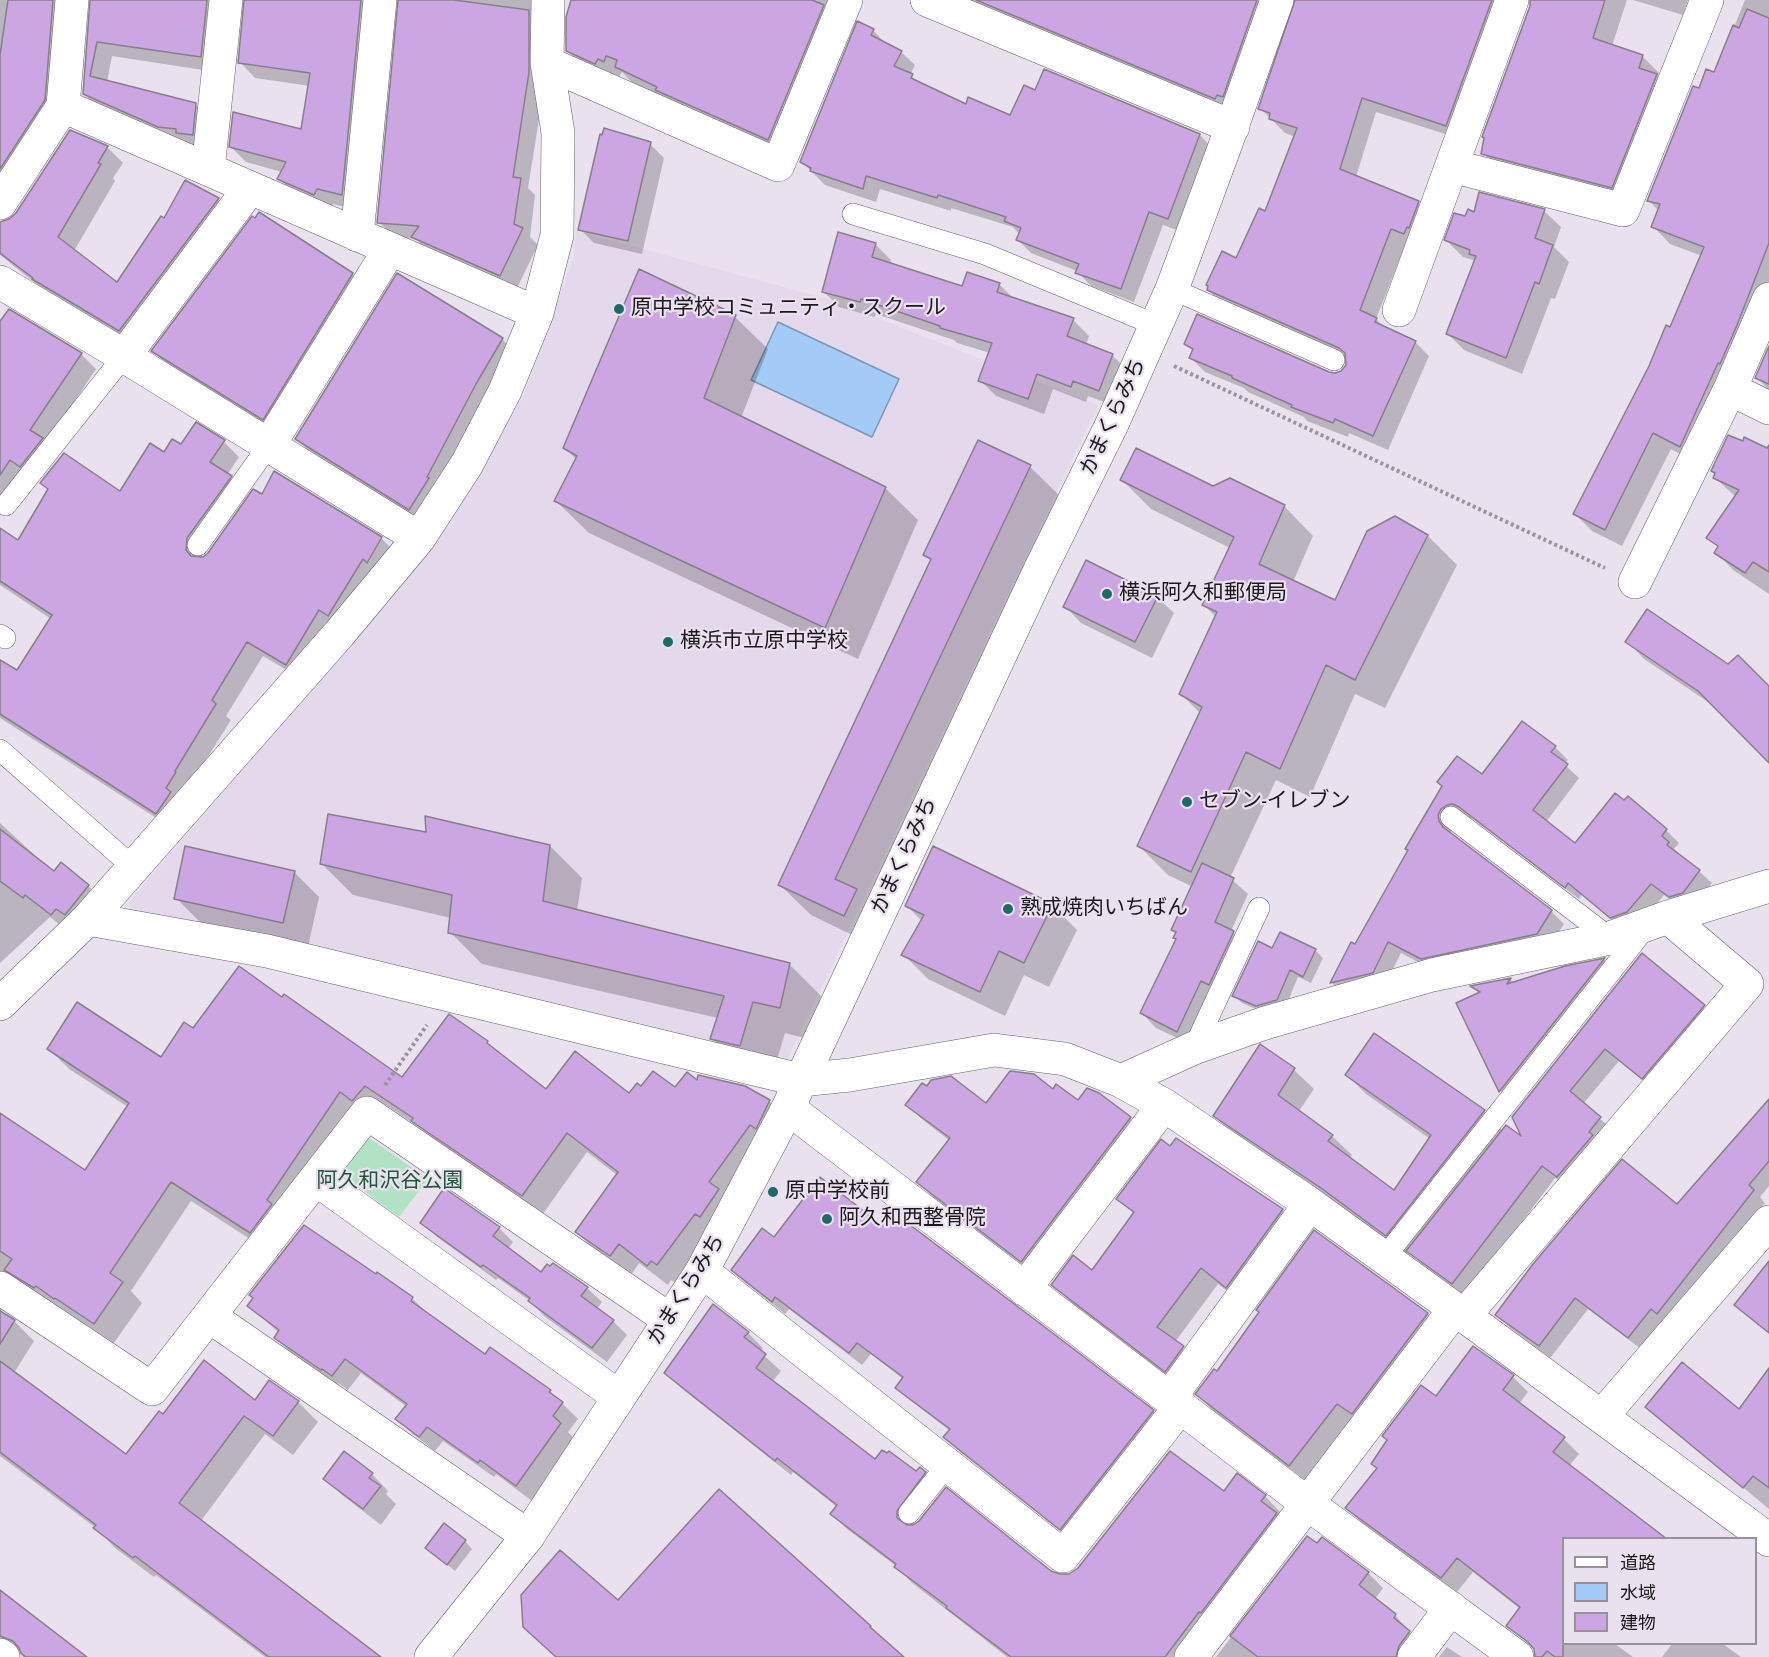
<!DOCTYPE html>
<meta charset="utf-8">
<style>
body{margin:0}
#map{position:relative;width:1769px;height:1657px;overflow:hidden;background:#e9e2ee;font-family:Jost,"Noto Sans JP",sans-serif}
canvas{display:block}
.legend{position:absolute;left:1562px;top:1537px;width:195px;height:108px;box-sizing:border-box;background:#e9e2ee;border:2px solid #97929a;margin:0;padding:8px 10px;list-style:none;font-size:18px;color:#1c191d}
.legend li{display:flex;align-items:center;gap:12px;height:30px}
.legend b{width:30px;border:2px solid #97929a}
</style>
<div id="map">
<canvas width="1769" height="1657"></canvas>
<ul class="legend">
<li><b style="height:8px;background:#fff"></b>道路</li>
<li><b style="height:16px;background:#a3cbf7"></b>水域</li>
<li><b style="height:16px;background:#cca6e3"></b>建物</li>
</ul>
</div>
<script>
const g = document.querySelector('canvas').getContext('2d');
g.lineJoin = 'round';
function paint(path, color) { g.fillStyle = color; g.fill(path, 'evenodd'); }
function strokePath(path, color, width, dash) { g.strokeStyle = color; g.lineWidth = width; g.lineCap = dash ? 'butt' : 'round'; g.setLineDash(dash || []); g.stroke(path); }
function drawText(font, color, halo, rows, align = 'center') {
  g.font = font + ' Jost,"Noto Sans JP",sans-serif'; g.lineWidth = 4.5; g.setLineDash([]); g.textBaseline = 'middle'; g.strokeStyle = halo; g.fillStyle = color; for (const [text, x, y, turn = 0] of rows) {
    g.save(); g.translate(x, y); g.rotate((+turn || 0) * Math.PI / 180); g.textAlign = isNaN(turn) ? turn : align; if (halo) g.strokeText(text, 0, 0); g.fillText(text, 0, 0); g.restore();
  }
}
paint(new Path2D(`
 M576 231 832 300 1098 405 783 1069 135 921 129 902 410 573 523 397 574 257Z`), '#e4d8eb');
paint(new Path2D(`
 M362 1133 428 1179 399 1217 334 1169Z`), '#afe3c3');
const water = new Path2D(`
 M778 322 899 379 872 437 751 380Z`);
paint(water, '#a3cbf7');
strokePath(water, '#7a96b6', 1.5);
paint(new Path2D(`
 M0 0H77L59 115 0 207Z
 M92 0H231L216 72 112 56 107 82 195 104 211 120 193 148 100 109 84 94Z
 M246 0H362L376 15 357 210 333 204 330 210 294 194 279 179 282 172 246 162 231 147 302 131 310 86 255 78 240 62Z
 M401 0H537L544 88 528 188 535 195 530 237 538 245 516 290 429 252 416 239 394 237 379 222Z
 M575 0H842L784 155 632 83 622 72 619 77 614 74 611 78 583 66 567 50Z
 M956 0H1283L1238 111Z
 M1297 0H1499L1461 139 1376 112 1356 177 1418 202 1432 216 1419 247 1406 243 1376 319 1386 329 1415 342 1429 356 1388 450 1349 433 1348 437 1307 421 1304 417 1248 392 1244 388 1205 372 1191 358 1194 352 1186 344 1335 374 1342 372 1347 365V359L1223 304 1208 290 1237 260 1266 213 1295 137 1285 133 1260 108Z
 M1533 0H1627L1612 46 1642 56 1659 73 1658 77 1673 92 1628 203 1500 170 1483 153Z
 M1633 0H1688L1683 15Z
 M1745 0H1769V309L1698 464 1671 449 1622 546 1592 531 1575 514 1671 329 1702 256 1670 244 1653 226 1659 211 1649 201 1700 90 1715 74Z
 M873 30 886 44 901 52 915 65 910 75 921 85 966 106 1011 117 1036 92 1045 71 1200 135 1213 149 1182 232 1163 225 1134 302 1091 286 1077 271 1031 253 1018 240 1020 235 1013 227 951 208V211L880 189 876 202 825 185 802 162Z
 M71 131 108 148 123 163 113 178 115 181 74 251 118 284 164 220 186 182 218 199 233 214 135 346 49 294 0 255V223L10 221 16 215Z
 M603 137 650 144 664 158 642 254 594 243 580 229Z
 M1480 194 1544 211 1561 227 1554 247 1569 262 1555 299 1551 298 1522 374 1464 350 1448 334 1476 261 1463 257 1446 240 1466 218 1475 214Z
 M875 244 891 260 890 264 963 288 999 284 1015 300 1073 320 1089 336 1086 345 1112 355 1128 371 1115 406 1088 396 1086 402 1053 389 1044 414 996 396 980 380 990 353 957 343 954 340 876 314 875 317 839 307 823 291Z
 M352 274 366 288 277 432 167 365 153 351Z
 M398 275 502 339 519 356 426 525 313 455 297 439Z
 M735 317 768 349 741 418 885 488 918 520 858 659 589 533 556 501 577 460 565 448Z
 M0 324 81 354 96 369 46 444 0 503Z
 M1769 350V390L1757 378Z
 M196 424 224 442 239 457 227 475 246 492 202 554V560L381 538 396 553 302 679 263 656 226 716 231 720 189 787 172 828 0 718V668L17 672 51 619 0 585V530L18 542 120 493 165 454 181 446Z
 M978 442 1030 467 1061 497 875 946 811 915 780 885 931 561 925 555Z
 M1743 443 1769 450V594L1733 570 1716 552 1719 548 1708 538 1736 497 1715 478 1716 474 1712 471Z
 M1122 480 1213 487 1284 506 1313 536 1293 582 1336 602 1428 536 1457 565 1385 708 1355 694 1310 797 1276 780 1230 878 1248 894 1231 931 1248 946 1192 1045 1156 1028 1142 1013 1177 939V934L1173 930 1193 887 1168 875 1139 846 1201 714 1181 694 1216 617 1204 605 1230 548 1151 509Z
 M1157 597 1174 613 1152 658 1081 623 1065 606Z
 M1627 641 1728 666 1769 688V761L1717 708 1644 659Z
 M1555 747 1568 760 1564 764 1579 778 1546 822 1575 845 1666 830 1679 843 1674 849 1712 883 1696 905 1683 909 1664 895 1640 924 1624 930 1582 894 1579 899 1473 819 1466 816 1450 829 1452 835 1551 911 1564 924 1550 946 1435 971 1401 953 1385 985 1344 995 1332 983 1352 944 1355 945 1443 786 1482 777Z
 M0 823 54 873 61 864 88 886 109 907 72 935 50 917 0 963Z
 M427 834 550 846 582 878 577 911 789 964 821 996 812 1040 785 1033 772 1077 744 1070 712 1039 718 1018 482 964 450 932 451 918 353 895 321 863Z
 M294 872 319 897 308 947 201 923 176 898Z
 M906 905H1052L1077 930 1049 987 1024 975 1005 1016 928 979 903 954 922 921Z
 M1281 934 1316 951 1323 958 1311 983 1298 977 1285 1008 1265 1013 1242 1003 1234 995 1273 950Z
 M1642 955 1717 1019 1656 1091 1619 1061 1583 1104 1614 1131 1571 1189 1555 1178 1466 1296 1421 1263 1408 1250 1406 1254 1234 1135 1215 1116 1261 1047 1294 1070 1314 1089 1299 1111 1332 1136 1352 1155 1349 1159 1394 1193 1430 1139 1366 1094 1347 1075 1484 1111 1503 1131 1525 1140Z
 M1605 960 1612 967 1508 1098 1501 1091 1458 1004 1480 994 1473 987 1510 979 1514 983 1566 968Z
 M449 1016 487 1042 500 1055 546 1091 630 1095 641 1089 675 1090 697 1082 769 1101 789 1121 677 1284 671 1280 668 1285 639 1263 631 1275 596 1252 577 1232 617 1175 587 1152 542 1215 433 1140 422 1129 386 1105 270 1252 191 1201 131 1291 142 1303 114 1343 56 1305 55 1307H1L2 1314 14 1321 34 1341 14 1373 126 1456 163 1416 255 1402H298L318 1422 293 1455 265 1434 201 1521 376 1657H265L156 1575 154 1577 115 1548 96 1528 0 1456V1114L86 1172 128 1107 69 1069 49 1049 161 1059 194 1030 402 1079Z
 M1054 1091 1078 1102 1099 1094 1130 1118 1146 1134 1037 1276 934 1198 918 1182 950 1141 923 1120 907 1105H986Z
 M1769 1101V1186L1760 1197 1765 1203 1641 1349 1588 1309 1551 1357H1549L1509 1327 1497 1315 1677 1206Z
 M1170 1148 1192 1152 1193 1149 1282 1210 1299 1226 1243 1303 1218 1284 1175 1342 1199 1364 1182 1387 1069 1301 1053 1284 1093 1272 1134 1214 1118 1199Z
 M422 1223 499 1228 513 1242 508 1249 541 1275 587 1288 602 1302 597 1309 613 1321 627 1335 607 1362 544 1316 530 1301 498 1278 496 1280 437 1237Z
 M882 1227 1153 1411 1166 1424 1074 1541 958 1450 945 1437 950 1431 910 1400 897 1388 903 1379 871 1354 862 1365 789 1309 785 1314 746 1283 733 1270 775 1239Z
 M1315 1232 1428 1314 1443 1329 1353 1418 1305 1480 1212 1410 1197 1394 1217 1373Z
 M412 1298 428 1314 486 1356 550 1391 578 1419 568 1432 575 1439 532 1501 496 1474 494 1477 443 1441 435 1451 413 1434 397 1419 407 1407 361 1373 348 1390 338 1383 337 1385 291 1353 276 1338 279 1333 249 1306Z
 M748 1333 763 1348 760 1352 781 1371 772 1382 875 1461 916 1473H925L940 1488 910 1529 1061 1576 1071 1575 1224 1493 1265 1496 1280 1512 1277 1515 1291 1529 1194 1657H1007L911 1582 896 1566 847 1529 832 1514 837 1507 793 1472 791 1475 681 1388 666 1373Z
 M1769 1371V1509L1647 1407 1739 1411Z
 M1513 1377 1528 1392 1519 1404 1564 1439 1579 1454 1569 1466 1564 1538V1644H1615L1633 1657H1537L1536 1650 1508 1626 1520 1609 1473 1572 1457 1592 1362 1523 1347 1508 1436 1399Z
 M372 1474 388 1491 386 1494 396 1504 381 1525 342 1495 325 1479Z
 M1307 1538 1317 1546 1322 1539 1368 1573 1383 1588 1375 1599 1395 1615 1424 1648 1417 1657H1216Z
 M465 1541 472 1549 455 1571 427 1548Z
 M0 1589 26 1612 85 1657H23L20 1654 0 1657Z
 M1672 1644H1723L1741 1657H1662Z
 M1447 1647 1462 1657H1439Z`), '#0003');
const building = new Path2D(`
 M8 0H53L45 100 0 169V55Z
 M90 0H207L201 57 97 42 90 76 196 103 193 135 176 133V129L158 127 83 94Z
 M244 0H361L342 195 317 189 314 195 277 179 286 162 229 147 233 112 301 129 310 73 238 63Z
 M398 0H454L529 10V72L513 177 521 178 514 224 523 228 500 276 411 237 419 226 377 223Z
 M571 0H812L824 5 768 140 655 90 657 87 615 67 617 60 606 56 604 62 598 59 595 64 566 51V17Z
 M976 0H1257L1223 97 1217 95 1215 99Z
 M1295 0H1492L1446 126 1362 98 1340 169 1419 201 1409 228 1407 227 1404 234 1391 229 1360 310 1377 318 1375 322 1416 341 1373 436 1335 419 1333 423 1291 407 1292 405 1232 378V376L1189 358 1193 349 1184 344 1197 314 1329 372 1335 373 1341 371 1346 365 1345 353 1339 348 1207 290 1208 286 1206 285 1222 251 1236 258 1259 208 1265 211 1297 128 1269 119 1270 113 1258 109Z
 M1530 0H1605L1593 38 1643 55 1639 68 1657 74 1612 188 1481 154 1484 138 1482 137 1530 6Z
 M1747 9 1769 18V243L1737 325 1720 364 1718 363 1680 447 1653 433 1605 530 1573 514 1649 366 1666 325 1670 327 1704 247 1651 227 1660 204 1647 201 1693 86 1699 88 1706 69 1714 72 1733 25 1739 28Z
 M857 21 874 29 871 35 902 51 894 66 913 74 911 78 966 104 968 97 1010 115 1024 85 1035 90 1044 69 1200 134 1168 219 1149 212 1121 289 1075 273 1079 264 1016 240 1021 228 1004 221 1006 217 938 195 937 198 866 176 863 189 810 171 811 168 800 162Z
 M604 128 651 142 628 241 578 230 600 134 602 135Z
 M70 130 108 146 98 163 101 164 58 237 117 282 161 216 164 218 185 180 219 198 119 331 32 279 33 278 0 253V222L9 219 16 213Z
 M1479 192 1545 209 1535 238 1553 245 1539 284 1535 282 1506 358 1446 334 1476 256 1469 254 1470 250 1444 240 1454 213 1465 216 1468 209 1474 212Z
 M259 212 353 273 263 420 151 351 252 216 255 218Z
 M838 232 876 243 872 257 962 286 967 272 1000 283 997 292 1074 318 1067 336 1113 354 1099 391 1073 381 1071 387 1037 374 1028 399 978 381 992 343 940 328V326L861 299 860 302 822 292Z
 M639 269 736 315 704 398 886 487 825 628 554 501 577 456 563 448Z
 M397 273 503 338 476 384 427 477 429 478 409 510 295 439Z
 M9 309 82 353 30 430 43 438 20 467 10 460 0 475V321Z
 M1769 346V384L1755 378Z
 M196 422 225 440 210 462 232 476 187 538 186 550 191 556 203 557 208 553 253 489 262 494 274 471 382 537 367 563 363 559 328 616 319 610 286 665 247 642 212 700 216 704 175 771 176 772 166 788 171 792 156 814 0 714V660L17 670 52 615 0 581V528L18 540 48 489 40 483 64 453 120 491 150 443 164 452 172 439 181 444Z
 M1728 435 1743 441 1744 437 1767 448 1769 445V572L1753 562 1745 573 1714 553 1718 546 1706 538 1739 490 1713 478 1715 473 1711 471Z
 M978 440 1031 465 835 879 857 889 844 916 778 885 931 559 923 555Z
 M1136 448 1213 486 1230 478 1285 505 1259 564 1335 600 1367 531 1395 516 1428 535 1355 680 1326 665 1280 769 1246 752 1191 872 1137 846 1202 707 1179 694 1217 612 1202 605 1234 537 1120 480Z
 M1086 560 1158 596 1135 642 1063 607Z
 M1647 609 1728 664 1738 655 1769 686V763L1698 691 1625 642Z
 M1522 721 1556 746 1551 752 1568 764 1533 810 1575 843 1615 793 1624 800 1628 796 1667 829 1662 836 1669 842 1667 845 1700 870 1683 893 1669 897 1651 884 1627 912 1610 918 1568 883 1565 888 1459 807 1453 804 1447 805 1441 809 1438 815 1439 821 1443 827 1552 910 1537 934 1421 959 1388 942 1373 973 1330 983 1351 942 1355 944 1408 850 1405 849 1442 786 1437 782 1457 756 1482 774Z
 M328 814 426 832 425 816 550 845 543 901 790 963 780 1008 753 1002 740 1046 710 1039 724 996 448 933 452 895 320 864Z
 M0 829 54 871 61 862 89 885 65 915 56 909 51 915 25 895 23 898 0 881Z
 M185 846 295 871 283 923 174 899Z
 M933 846 1053 904 1024 963 999 951 980 992 901 955 924 915 905 906Z
 M1202 863 1234 878 1215 922 1234 931 1209 985 1201 981 1177 1032 1140 1013 1176 939 1173 938 1176 932 1171 930Z
 M1280 932 1316 949 1303 977 1290 970 1277 1000 1256 1006 1232 996 1258 941 1272 948Z
 M1642 953 1705 1005 1642 1079 1605 1049 1570 1091 1601 1117 1589 1132 1593 1135 1557 1177 1542 1166 1452 1284 1406 1251 1506 1125 1521 1136 1512 1117Z
 M1605 958 1499 1092 1456 1003 1480 992 1470 986 1511 978 1507 984 1565 966Z
 M239 966 282 997 284 994 402 1077 449 1014 488 1041 487 1043 546 1089 575 1051 629 1093 637 1083 641 1086 653 1071 675 1087 687 1072 697 1080 698 1075 745 1086 770 1100 756 1129 750 1125 709 1182 719 1189 700 1217 695 1214 657 1265 651 1261 647 1266 619 1244 610 1256 575 1232 618 1172 567 1133 522 1196 411 1121 413 1118 365 1086 352 1101 340 1092 267 1200 272 1204 250 1233 171 1182 110 1273 123 1282 94 1324 55 1298 54 1299 36 1286 34 1288 4 1270 12 1259 0 1251V1113L85 1170 129 1103 47 1049 77 1002 161 1057 184 1022 193 1028Z
 M1374 1033 1485 1110 1386 1236 1321 1188 1213 1116 1260 1044 1295 1068 1278 1095 1333 1135 1328 1141 1394 1190 1431 1135 1345 1075Z
 M1010 1071 1034 1074 1053 1089 1056 1084 1078 1100 1087 1088 1099 1093 1131 1117 1021 1262 916 1182 950 1138 905 1105 922 1083 927 1086 931 1080 951 1076 986 1103Z
 M1769 1099V1161L1749 1185 1754 1190 1657 1314 1651 1309 1628 1338 1575 1298 1539 1346 1495 1315 1533 1264 1622 1159 1677 1204Z
 M1176 1138 1283 1209 1226 1288 1201 1268 1157 1327 1184 1346 1165 1372 1051 1285 1073 1255 1092 1270 1134 1212 1116 1199 1161 1139 1170 1146Z
 M820 1177 882 1225 893 1212 1154 1410 1060 1530 943 1437 950 1429 895 1388 903 1377 857 1343 849 1353 775 1297 772 1302 731 1270 762 1228 774 1237Z
 M444 1188 500 1227 493 1236 541 1272 547 1264 550 1266 553 1263 588 1287 581 1296 614 1320 592 1348 528 1301 530 1298 483 1265 481 1267 420 1223Z
 M304 1225 376 1274 377 1272 413 1297 411 1301 485 1354 490 1347 551 1390 549 1392 563 1402 553 1416 561 1423 516 1486 480 1460 478 1463 427 1427 419 1437 395 1419 407 1404 345 1359 332 1376 322 1369 321 1370 274 1338 279 1330 247 1306 253 1298 249 1295Z
 M1314 1230 1428 1313 1352 1414 1337 1404 1289 1466 1195 1394 1214 1369 1217 1371 1259 1312 1256 1310Z
 M1769 1261V1333L1734 1305Z
 M713 1304 749 1332 744 1337 766 1354 756 1368 800 1401 875 1459 882 1450 887 1453 889 1451 916 1471 920 1467 926 1472 897 1511V1518L907 1525H913L919 1521 946 1487 1051 1571 1060 1574H1069L1078 1568 1170 1451 1224 1491 1237 1473 1266 1495 1261 1501 1277 1513 1201 1613 1199 1612 1165 1657H1011L946 1608 947 1606 894 1567 896 1564 830 1514 837 1505 777 1458 775 1461 664 1373Z
 M0 1311 15 1320 0 1344Z
 M1473 1346 1514 1375 1503 1390 1565 1437 1553 1452 1667 1539H1563V1657H1555L1547 1651 1542 1657H1535L1534 1649 1528 1642 1506 1626 1520 1607 1457 1558 1441 1578 1345 1508 1377 1468 1371 1464 1387 1440 1382 1436 1421 1385 1436 1396Z
 M204 1360 255 1400 269 1380 299 1401 273 1436 244 1416 179 1503 381 1657H269L135 1556 133 1558 93 1528 96 1525 0 1452V1361L126 1454 159 1411 163 1414Z
 M1682 1362 1739 1409 1769 1368V1488L1753 1476 1743 1488 1645 1407Z
 M344 1451 373 1473 369 1478 381 1486 363 1509 323 1479Z
 M719 1489 871 1626 870 1627 904 1657H556L523 1627 521 1595 560 1550 618 1600Z
 M444 1523 466 1540 447 1565 425 1548Z
 M1307 1536 1317 1543 1322 1537 1369 1572 1359 1585 1396 1614 1394 1618 1410 1631 1399 1646 1396 1657H1258L1230 1636Z
 M0 1590 87 1657H26L21 1653 19 1648 13 1641 0 1636Z`);
paint(building, '#cca6e3');
strokePath(building, '#867f8a', 1.5);
const lane = new Path2D(`
 M853 214 985 254 1156 325
 M1172 289 1334 360
 M6 505 124 356
 M198 545 269 445
 M0 635 5 638
 M0 750 133 867
 M1451 817 1610 938
 M1194 1048 1259 908
 M1384 1258 1646 927
 M909 1513 948 1464`);
const street = new Path2D(`
 M927 0 1233 127
 M547 63 778 165 846 0
 M63 106 537 313
 M1452 166 1623 210 1707 0
 M208 169 226 0
 M0 203 63 106 72 0
 M357 235 380 0
 M0 282 124 356 419 538
 M1399 310 1512 0
 M124 356 250 188
 M1730 389 1769 408
 M269 445 390 249
 M1635 582 1730 389 1769 299
 M88 919 267 951 800 1080 850 1075 994 1050 1065 1059 1121 1081 1164 1105 1310 1204 1455 1309 1769 1540
 M0 1004 88 919 339 634 419 538 467 464 505 391 537 313 557 235 558 133 547 63 548 0
 M1121 1081 1194 1048 1265 1023 1432 975 1610 938 1668 917 1769 886
 M788 1108 1308 1504 1517 1657
 M316 1179 619 1397
 M702 1271 1063 1556 1181 1406
 M0 1288 152 1389 367 1113 670 1320
 M1024 1289 1164 1105
 M209 1316 528 1536
 M1464 1316 1747 984 1668 917
 M1170 1397 1310 1204
 M1602 1416 1769 1222
 M0 1655 3 1657
 M1191 1657 1455 1309
 M1414 1657 1451 1608`);
const secondary = new Path2D(`
 M431 1657 528 1536 702 1271 788 1108 1040 570 1112 424 1172 289 1225 146 1277 0`);
strokePath(lane, '#68626c', 22);
strokePath(street, '#68626c', 34);
strokePath(secondary, '#68626c', 34);
strokePath(new Path2D(`
 M1174 366 1605 568
 M385 1085 427 1025`), '#98939c', 4, [3, 3]);
strokePath(lane, '#fff', 21);
strokePath(street, '#fff', 33);
strokePath(secondary, '#fff', 33);
for (const [x, y, r, color] of [
 [619,309,6,"#1e6a67"],
 [1107,594,6,"#1e6a67"],
 [668,642,6,"#1e6a67"],
 [1187,802,6,"#1e6a67"],
 [1008,909,6,"#1e6a67"],
 [773,1192,6,"#1e6a67"],
 [827,1219,6,"#1e6a67"]
]) { const dot = new Path2D(); dot.arc(x, y, r, 0, 2 * Math.PI); g.fillStyle = color; g.fill(dot); strokePath(dot, '#e9e2ee', 2); }
drawText('21px', '#1c191d', '#e9e2ee', [
 ["原中学校コミュニティ・スクール",631,309],
 ["横浜阿久和郵便局",1119,594],
 ["横浜市立原中学校",680,642],
 ["セブン-イレブン",1199,802],
 ["熟成焼肉いちばん",1020,909],
 ["原中学校前",785,1192],
 ["阿久和西整骨院",839,1219]
], 'left');
drawText('21px', '#1c191d', '#e9e2ee', [
 ["かまくらみち",1114,417,-65],
 ["かまくらみち",905,856,-65],
 ["かまくらみち",687,1290,-58]
]);
drawText('21px', '#21563a', '#e9e2ee', [
 ["阿久和沢谷公園",390,1182]
]);
</script>
